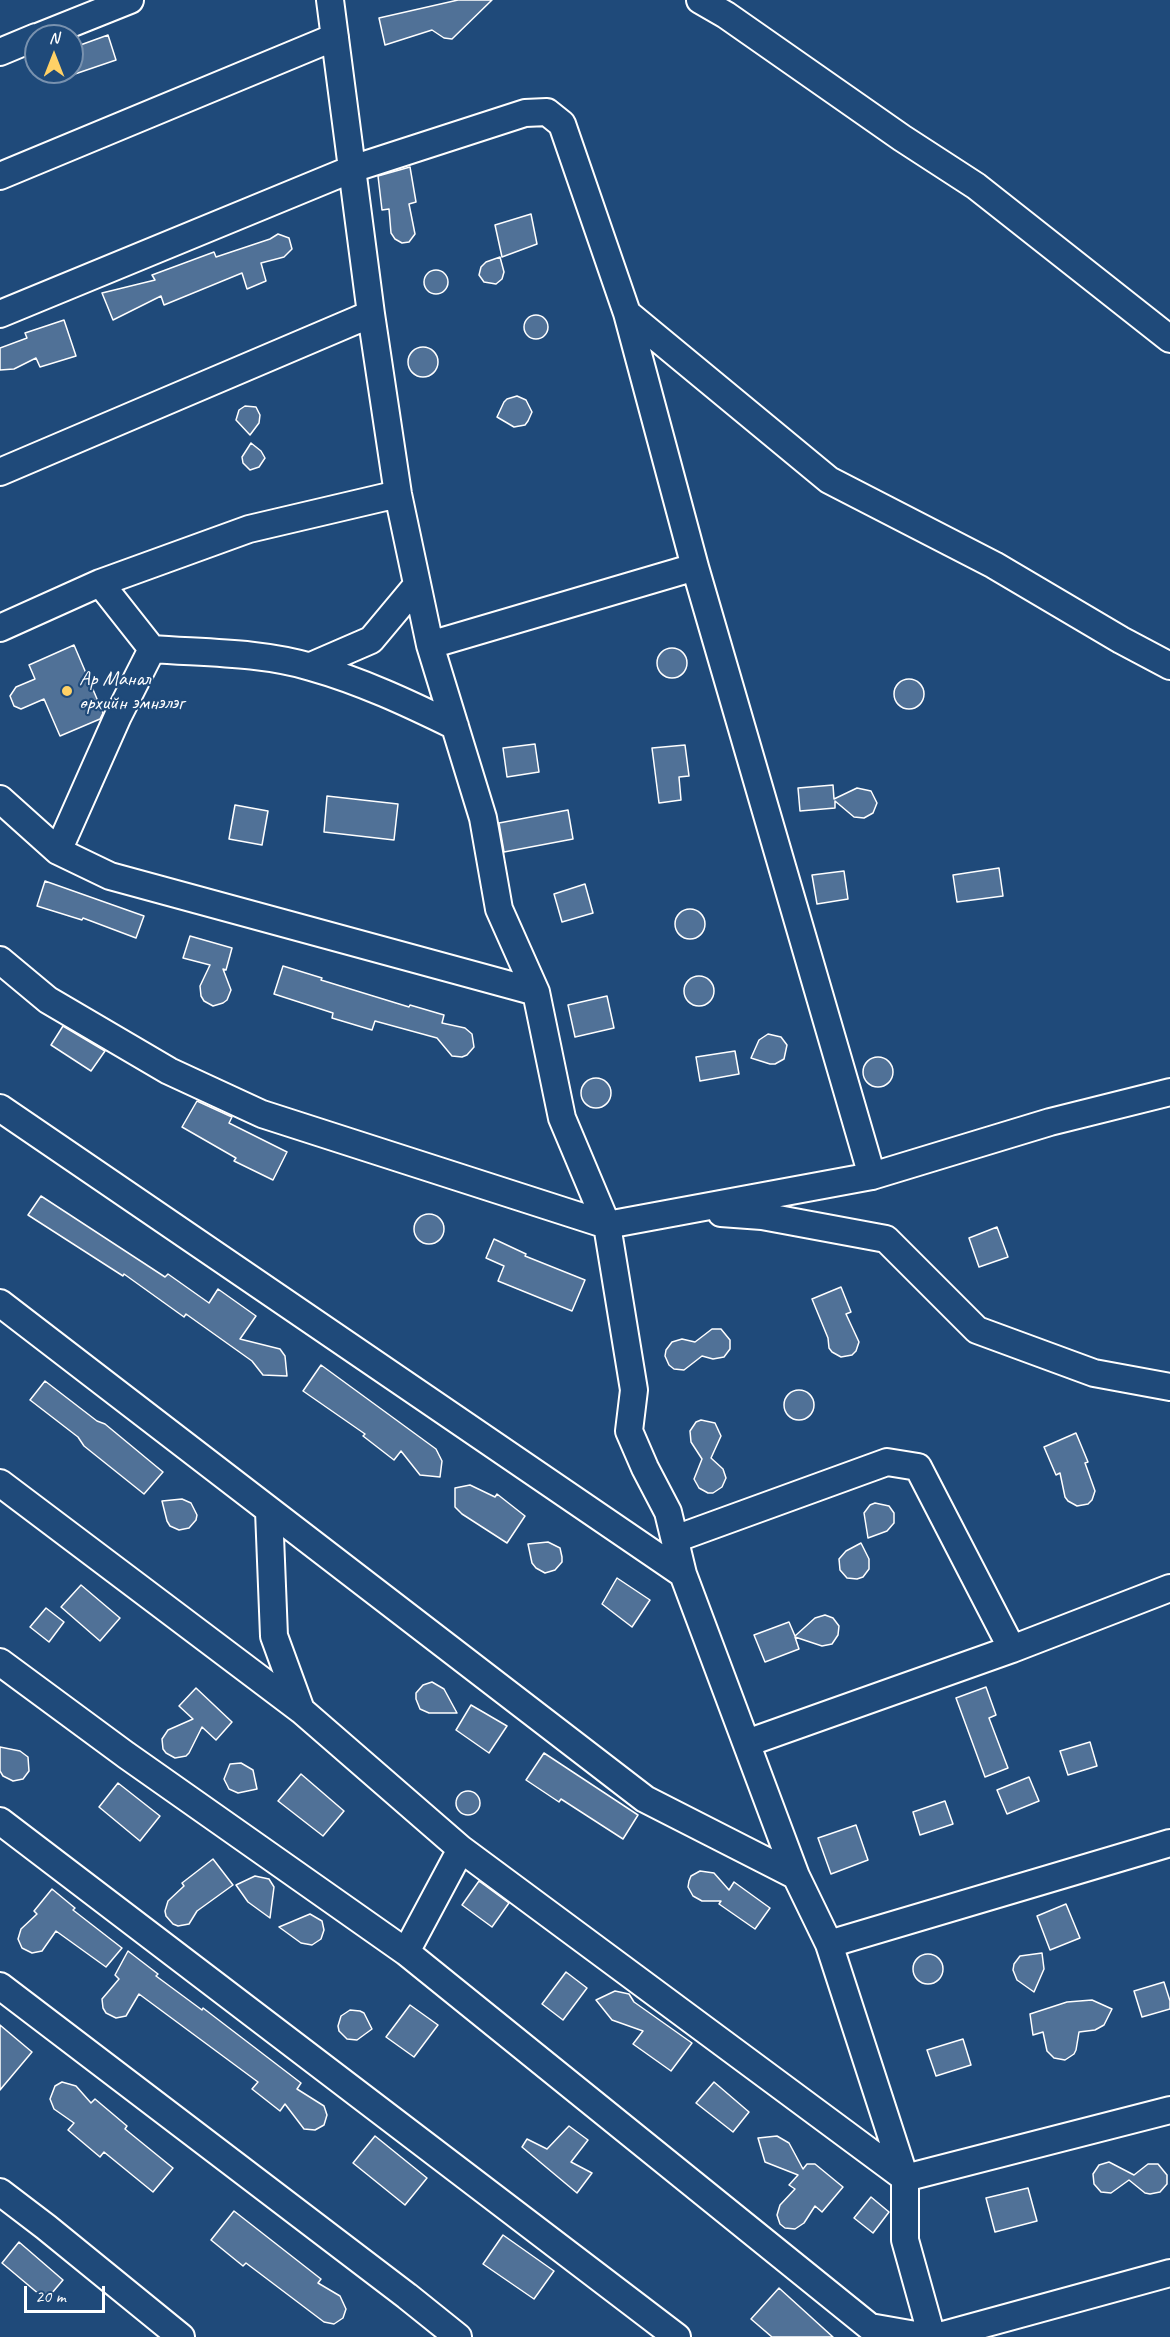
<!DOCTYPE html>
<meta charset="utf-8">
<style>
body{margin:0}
#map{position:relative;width:1170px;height:2337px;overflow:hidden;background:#1f4a7a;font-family:Caveat,sans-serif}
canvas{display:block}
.north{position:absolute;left:24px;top:24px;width:60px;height:60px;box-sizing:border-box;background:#1f4a7a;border:2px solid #7992af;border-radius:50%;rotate:0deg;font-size:16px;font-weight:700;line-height:24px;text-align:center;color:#fff}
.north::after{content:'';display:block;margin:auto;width:21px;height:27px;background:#ffd166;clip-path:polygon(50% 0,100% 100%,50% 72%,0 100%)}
.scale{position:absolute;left:24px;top:2286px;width:81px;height:27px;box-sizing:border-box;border:3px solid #fff;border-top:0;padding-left:8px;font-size:18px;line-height:21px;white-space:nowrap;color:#fff;-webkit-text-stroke:4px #1f4a7a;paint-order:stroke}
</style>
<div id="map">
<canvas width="1170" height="2337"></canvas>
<div class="north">N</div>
<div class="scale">20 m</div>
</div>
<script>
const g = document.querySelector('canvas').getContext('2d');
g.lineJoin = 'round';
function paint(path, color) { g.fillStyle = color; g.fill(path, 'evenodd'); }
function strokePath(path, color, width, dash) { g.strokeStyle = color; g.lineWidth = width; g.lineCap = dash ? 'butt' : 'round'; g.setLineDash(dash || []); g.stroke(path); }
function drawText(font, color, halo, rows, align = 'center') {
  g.font = font + ' Caveat,sans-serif'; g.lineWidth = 4.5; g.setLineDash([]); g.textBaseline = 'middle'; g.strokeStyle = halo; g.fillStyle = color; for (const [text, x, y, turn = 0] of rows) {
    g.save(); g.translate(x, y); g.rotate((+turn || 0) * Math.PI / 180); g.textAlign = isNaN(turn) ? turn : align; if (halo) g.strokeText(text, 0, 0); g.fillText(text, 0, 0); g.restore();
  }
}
const building = new Path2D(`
 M458 0H492L452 39 444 38 432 30 385 45 379 18Z
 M108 35 116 60 72 75V48Z
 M410 167 416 202 409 204 415 234 409 242 402 243 395 239 391 233 389 209 382 210 378 176Z
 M531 214 537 244 502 257 495 225Z
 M278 234 289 238 292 249 284 257 261 263 266 281 247 289 242 273 164 305 161 296 113 320 102 293 155 280 152 275 214 252 216 257 270 239Z
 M500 257 504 272 502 279 496 284 484 282 479 275 481 267 486 262Z
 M424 282a12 12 0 1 1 24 0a12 12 0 1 1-24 0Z
 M524 327a12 12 0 1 1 24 0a12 12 0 1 1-24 0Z
 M64 320 76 356 40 367 36 358 14 369 0 370V348L27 338 25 333Z
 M408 362a15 15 0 1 1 30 0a15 15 0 1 1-30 0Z
 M517 396 526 400 532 412 528 421 525 425 514 427 497 417 504 402 507 399Z
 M245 406 256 407 260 415 259 423 250 435 236 420 239 410Z
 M251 443 261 451 265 458 259 467 250 470 243 463 242 457Z
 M74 645 103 713 100 719 60 736 44 699 21 709 14 706 10 696 16 687 35 679 29 665Z
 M657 663a15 15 0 1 1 30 0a15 15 0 1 1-30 0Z
 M894 694a15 15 0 1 1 30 0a15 15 0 1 1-30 0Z
 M535 744 539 772 507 777 503 748Z
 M685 745 689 776 679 777 681 800 659 803 652 748Z
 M833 785 834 799 857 788 871 791 877 803 873 813 864 818 854 817 835 801V808L800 811 798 788Z
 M327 796 398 804 394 840 324 832Z
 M235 805 268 811 262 845 229 839Z
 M568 810 573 839 504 852 499 823Z
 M999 868 1003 896 957 902 953 875Z
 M844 871 848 899 817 904 812 875Z
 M45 881 144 916 136 938 83 918 82 920 37 906Z
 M585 884 593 913 562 922 554 894Z
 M675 924a15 15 0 1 1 30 0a15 15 0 1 1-30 0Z
 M190 936 232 948 226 970 223 969 231 990 227 1000 223 1003 213 1006 204 1001 201 996 200 986 210 965 183 958Z
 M283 966 322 978 321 980 409 1007 410 1005 444 1015 442 1023 465 1028 472 1034 474 1047 467 1055 462 1057 452 1056 437 1038 375 1021 372 1030 332 1018 333 1013 274 994Z
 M684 991a15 15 0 1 1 30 0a15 15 0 1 1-30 0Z
 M607 996 614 1028 575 1037 568 1005Z
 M63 1026 105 1051 91 1071 51 1045Z
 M768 1034 781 1037 787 1045 784 1059 775 1064H770L751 1058 759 1040Z
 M735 1051 739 1074 700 1081 696 1057Z
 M863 1072a15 15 0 1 1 30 0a15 15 0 1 1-30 0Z
 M581 1093a15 15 0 1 1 30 0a15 15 0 1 1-30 0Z
 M197 1101 232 1117 229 1123 287 1152 273 1180 234 1161 236 1158 182 1127Z
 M41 1196 165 1277 168 1274 209 1303 218 1289 256 1316 240 1339 280 1349 285 1356 287 1376 263 1375 252 1361 186 1314 184 1317 124 1274 123 1276 28 1215Z
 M414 1229a15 15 0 1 1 30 0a15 15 0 1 1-30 0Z
 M997 1227 1008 1257 979 1267 969 1238Z
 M494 1239 526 1254 525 1256 585 1280 572 1311 498 1281 504 1266 486 1258Z
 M841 1287 851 1312 846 1314 859 1342 856 1351 852 1355 841 1357 832 1352 829 1348 828 1338 812 1299Z
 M712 1329H721L730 1340V1349L724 1357 713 1359 702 1356 684 1370 674 1369 669 1365 665 1356 666 1350 672 1342 682 1339 695 1342Z
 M321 1365 436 1449 442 1461 440 1477 420 1475 401 1451 394 1460 363 1436 365 1434 303 1391Z
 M45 1381 97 1421 105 1424 163 1472 144 1494 84 1446 78 1437 30 1400Z
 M784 1405a15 15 0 1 1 30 0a15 15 0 1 1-30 0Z
 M701 1420 715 1423 721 1436 711 1458 723 1469 726 1478 722 1487 713 1493H708L699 1488 694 1479 702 1459 691 1442 690 1431 696 1422Z
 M1076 1433 1088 1462 1085 1463 1095 1491 1092 1500 1088 1504 1077 1506 1068 1501 1065 1497 1060 1473 1056 1475 1044 1447Z
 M470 1485 495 1497 497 1494 525 1516 507 1543 462 1514 455 1507V1488Z
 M182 1499 191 1503 197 1515 196 1520 189 1528 179 1530 170 1526 167 1521 162 1501Z
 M875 1503 889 1506 894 1513V1523L887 1531 868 1538 864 1513 870 1505Z
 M548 1542 560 1548 562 1557V1562L555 1570 545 1573 536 1568 532 1563 528 1544Z
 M861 1543 869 1559V1569L863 1577 857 1579 847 1578 840 1570 839 1559 846 1551Z
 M617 1578 650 1600 632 1627 602 1604Z
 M81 1585 120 1618 100 1641 61 1607Z
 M46 1608 64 1622 49 1642 30 1627Z
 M825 1615 833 1618 839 1626 838 1635 832 1644 822 1646 795 1637 799 1649 765 1662 754 1635 789 1622 795 1636 815 1618Z
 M432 1682 444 1689 457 1713H429L420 1709 416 1699V1693L423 1685Z
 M986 1687 996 1715 989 1718 1008 1768 985 1777 956 1698Z
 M196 1688 232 1722 216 1740 202 1727 189 1753 186 1756 175 1758 166 1753 163 1749 162 1739 168 1730 193 1719 179 1706Z
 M471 1705 507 1726 489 1753 456 1730Z
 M1090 1742 1097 1766 1068 1775 1060 1751Z
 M0 1747 20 1751 28 1757 29 1771 23 1779 13 1781 3 1776 0 1771Z
 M544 1753 638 1815 623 1839 561 1799 559 1802 526 1780Z
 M241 1763 253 1770 257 1789 238 1793 229 1789 224 1779 230 1764Z
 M301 1774 344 1811 323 1836 278 1801Z
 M1029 1777 1039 1801 1007 1814 997 1790Z
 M118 1783 160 1816 140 1841 99 1807Z
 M456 1803a12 12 0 1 1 24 0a12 12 0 1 1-24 0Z
 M945 1801 953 1824 920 1835 913 1812Z
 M856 1825 868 1860 831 1874 818 1838Z
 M213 1859 233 1885 197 1911 189 1924 178 1926 173 1924 166 1916 165 1911 168 1901 184 1886 182 1883Z
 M700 1871 714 1873 729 1890 734 1882 770 1908 755 1929 719 1904 721 1901H702L693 1896 688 1887 689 1881 691 1876Z
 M255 1876 269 1879 274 1887 270 1918 248 1902 236 1885Z
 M479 1881 509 1903 492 1927 462 1905Z
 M52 1889 75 1908 73 1910 122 1948 106 1967 56 1931 42 1951 32 1953 22 1948 18 1939 21 1929 37 1914 34 1911Z
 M1066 1904 1080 1938 1050 1950 1037 1916Z
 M310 1914 322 1921 324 1930 321 1939 312 1945 301 1943 279 1927Z
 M128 1951 158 1974 156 1976 202 2010 203 2008 301 2083 297 2089 324 2106 327 2115 324 2125 315 2130 304 2129 285 2104 280 2111 252 2089 258 2082 139 1994 126 2016 116 2018 106 2013 103 2008 102 1999 119 1979 115 1975Z
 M1042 1953 1044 1969 1034 1992 1017 1980 1013 1970 1014 1964 1020 1956Z
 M913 1969a15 15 0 1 1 30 0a15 15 0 1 1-30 0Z
 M566 1972 587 1988 563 2020 542 2004Z
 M1164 1982 1170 2001V2009L1142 2017 1134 1991Z
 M615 1991 629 1994 634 2002 692 2043 671 2071 633 2044 643 2031 612 2020 596 2000Z
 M1092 2000 1112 2009 1104 2025 1095 2030 1079 2032 1076 2050 1074 2054 1065 2060 1054 2058 1047 2051 1043 2032 1033 2035 1030 2014 1067 2002Z
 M410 2005 438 2025 414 2057 386 2037Z
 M350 2010 360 2011 364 2013 372 2029 357 2040 347 2039 339 2031 338 2026 341 2016Z
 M0 2025 32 2052 0 2090Z
 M963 2039 971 2065 936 2076 927 2050Z
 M62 2082 76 2086 91 2103 95 2099 127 2126 125 2129 173 2168 153 2192 104 2152 100 2157 68 2130 74 2123 54 2109 50 2099 55 2086Z
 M714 2082 749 2112 733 2132 696 2103Z
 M569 2126 588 2140 571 2162 592 2173 577 2193 522 2147 527 2139 547 2149Z
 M375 2136 427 2178 405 2205 353 2163Z
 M777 2136 789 2143 803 2169 807 2164H815L843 2187 822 2212 815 2206 804 2223 795 2229 785 2228 780 2224 777 2215 780 2205 795 2189 789 2185 798 2175 765 2162 758 2138Z
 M1109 2162 1134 2175 1148 2164H1158L1167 2175V2184L1160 2192 1150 2194 1145 2193 1129 2180 1111 2193 1101 2192 1094 2184 1093 2174 1099 2165Z
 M1028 2188 1037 2221 995 2232 986 2198Z
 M871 2197 889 2212 873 2233 854 2218Z
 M234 2211 321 2279 318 2283 340 2296 346 2309 343 2318 334 2324 324 2322 246 2263 243 2266 211 2240Z
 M503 2235 554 2271 534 2299 483 2264Z
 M19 2242 63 2280 46 2300 2 2263Z
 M779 2288 833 2337H772L751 2319Z`);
paint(building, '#507197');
strokePath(building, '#fff', 1.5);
const street = new Path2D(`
 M330 0 371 314 398 494 430 645 483 818 499 909 536 992 562 1118 607 1225 634 1390 629 1431 645 1468 668 1512 683 1574 796 1876 829 1944 905 2178V2240L932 2337
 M700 0 726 15 902 138 976 186 1170 339
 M40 36 130 0
 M0 52 36 37
 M0 176 335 37
 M627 313 829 480 994 565 1121 640 1170 666
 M0 314 352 169 525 113 547 112 562 124 627 313 695 567 872 1176
 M0 472 371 314
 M100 583 152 649C205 653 260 652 311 667 361 681 408 703 455 726
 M0 628 100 583 249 529 398 494
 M430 645 695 567
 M311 666 371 640 417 585
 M0 799 58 851 110 876 536 992
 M58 851 118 716 152 649
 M0 960 48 1000 169 1071 262 1114 607 1225 872 1176 1050 1122 1170 1092
 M0 1108 683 1574
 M721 1213 762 1216 886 1239 977 1330 1094 1373 1170 1387
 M0 1303 645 1799 796 1876
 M0 1483 301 1710 461 1849 905 2178 1170 2110
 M269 1511 274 1636 301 1710
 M675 1539 887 1462 918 1467 1012 1649 1170 1588
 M0 1662 126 1755 406 1952 870 2327 927 2337
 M747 1743 1012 1649
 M0 1821 677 2337
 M829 1944 1170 1843
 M406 1952 461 1849
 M0 1986 407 2296 458 2337
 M0 2192 46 2227 181 2337
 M936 2337 1170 2273`);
strokePath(street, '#fff', 30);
strokePath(street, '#1f4a7a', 26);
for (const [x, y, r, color] of [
 [67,691,6,"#ffd166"]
]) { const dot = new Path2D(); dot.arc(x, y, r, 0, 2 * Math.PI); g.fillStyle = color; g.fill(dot); strokePath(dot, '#1f4a7a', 2); }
drawText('21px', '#fff', '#1f4a7a', [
 ["Ар Манал",79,679],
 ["өрхийн эмнэлэг",79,703]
], 'left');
</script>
